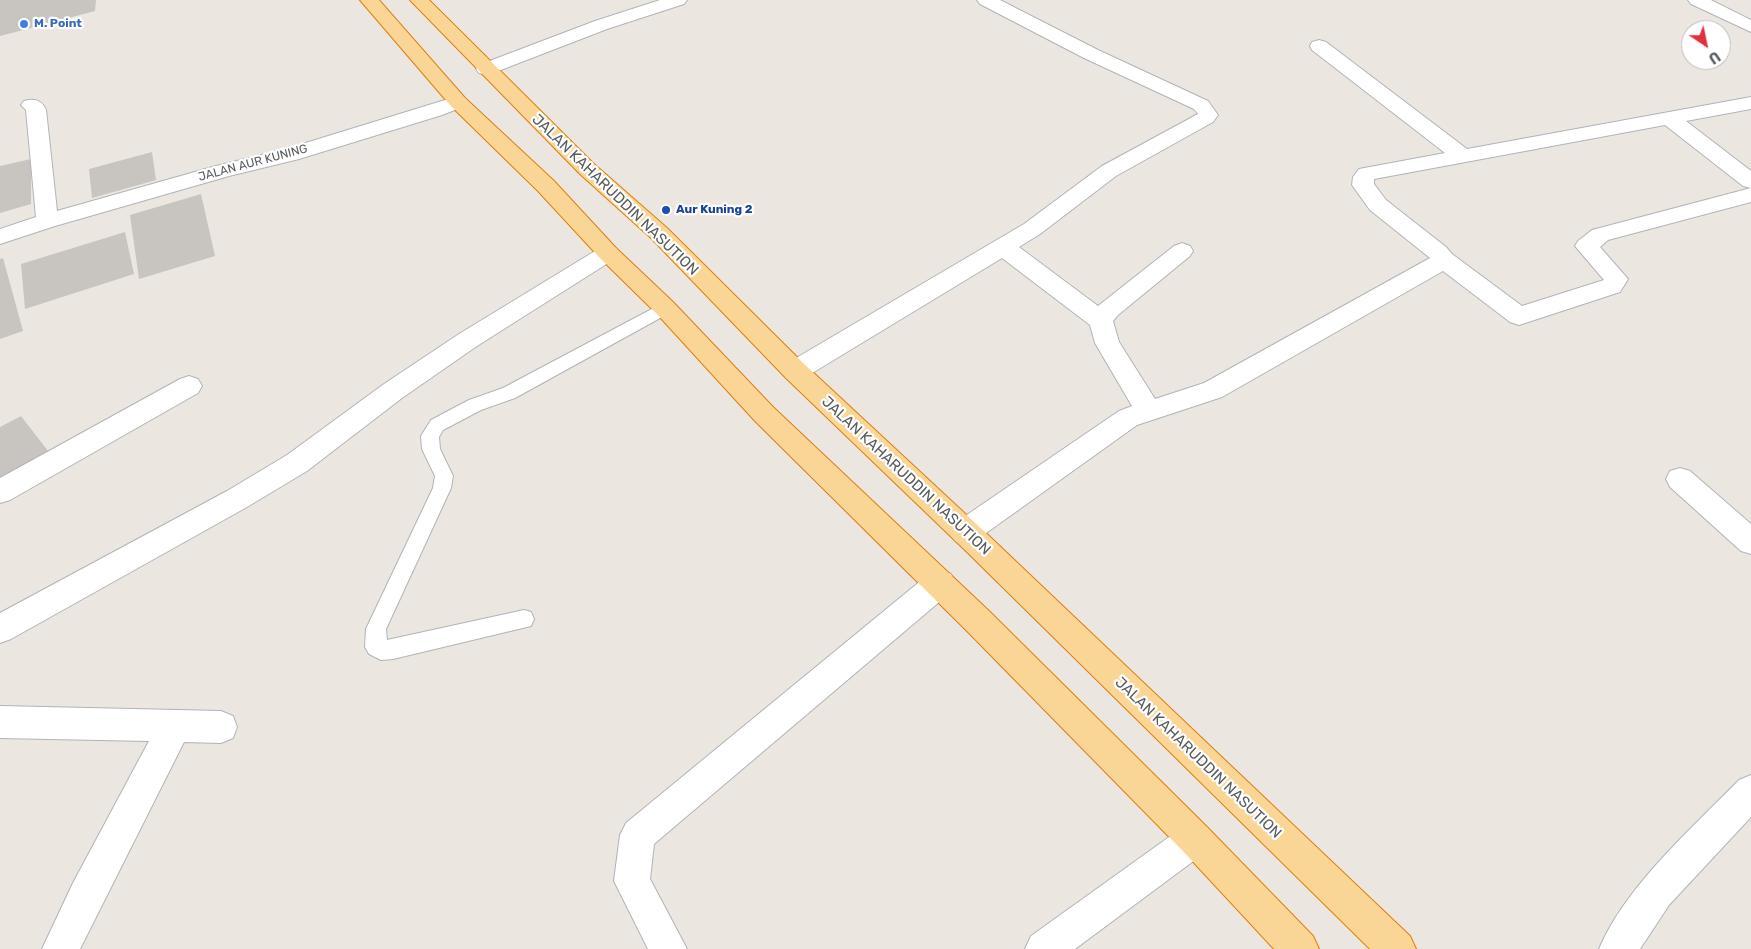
<!DOCTYPE html>
<style>
body{margin:0}
#map{position:relative;width:1751px;height:949px;overflow:hidden;background:#ebe7e0;font-family:Rubik,sans-serif}
canvas{display:block}
.north{position:absolute;left:1681px;top:20px;width:50px;height:50px;box-sizing:border-box;background:#fff;border:1px solid #bcbebf;border-radius:50%;rotate:146deg;font-size:14px;font-weight:700;line-height:20px;text-align:center;color:#585d60}
.north::after{content:'';display:block;margin:auto;width:18px;height:22px;background:#e22f3c;clip-path:polygon(50% 0,100% 100%,50% 72%,0 100%)}
</style>
<div id="map">
<canvas width="1751" height="949"></canvas>
<div class="north">U</div>
</div>
<script>
const g = document.querySelector('canvas').getContext('2d');
g.lineJoin = 'round';
function paint(path, color) { g.fillStyle = color; g.fill(path, 'evenodd'); }
function strokePath(path, color, width, dash) { g.strokeStyle = color; g.lineWidth = width; g.lineCap = dash ? 'butt' : 'round'; g.setLineDash(dash || []); g.stroke(path); }
function drawText(font, color, halo, rows, align = 'center') {
  g.font = font + ' Rubik,sans-serif'; g.lineWidth = 4.5; g.setLineDash([]); g.textBaseline = 'middle'; g.strokeStyle = halo; g.fillStyle = color; for (const [text, x, y, turn = 0] of rows) {
    g.save(); g.translate(x, y); g.rotate((+turn || 0) * Math.PI / 180); g.textAlign = isNaN(turn) ? turn : align; if (halo) g.strokeText(text, 0, 0); g.fillText(text, 0, 0); g.restore();
  }
}
paint(new Path2D(`
 M0 0H96L95 11 0 36Z
 M152 152 156 180 92 198 89 169Z
 M31 159V204L0 213V166Z
 M201 194 215 256 139 279 130 215Z
 M125 232 134 274 25 309 21 264Z
 M3 258 23 331 0 339V259Z
 M21 416 48 451 0 478V427Z`), '#c8c4bf');
const service = new Path2D(`
 M665 302 671 304 673 308 671 312 515 398 481 410 443 430 439 437 440 449 453 476 451 488 386 629 387 640 524 610 531 612 534 619 531 626 393 659 381 660 369 654 365 647 366 629 433 488 435 476 422 449 421 436 431 420 469 400 503 388Z`);
const minor = new Path2D(`
 M660 0H687L684 4 607 29 493 73 486 75 479 73 476 69 479 65 595 21Z
 M977 0H1000L1098 50 1208 101 1218 115 1213 122 1116 176 1040 234 1019 247 1098 306 1174 246 1182 243 1190 246 1193 251 1190 256 1118 315 1113 321 1119 342 1155 399 1204 383 1430 258 1370 210 1352 185 1353 177 1359 169 1445 153 1312 50 1310 46 1312 42 1319 40 1326 42 1467 149 1751 97V109L1686 121 1751 171V188L1743 186 1665 125 1374 179V184L1386 200 1446 247 1452 254 1522 306 1604 280 1575 246 1578 241 1592 230 1751 188V202L1608 240 1600 247 1628 279 1620 292 1519 325 1510 322 1443 271 1222 397 1137 425 975 541 965 544 955 541 951 532 955 523 1119 411 1132 406 1095 343 1090 325 1002 258 804 378 795 380 786 378 782 371 786 364 1024 224 1102 166 1198 114 1194 109 1084 58 980 4Z
 M458 96 465 98 468 102 465 106 442 115 299 159 229 176 55 226 0 244V229L36 217 26 110 21 105 24 101C34 98 42 100 46 110L57 211 216 166 286 149Z
 M608 245 616 248 619 253 616 258 477 346 402 398 307 471 247 507 11 639 0 643V613L227 491 287 455 384 384 459 334 600 248Z
 M189 376 198 379 202 386 198 393 10 500 0 503V478L180 379Z
 M1680 468 1690 471 1751 524V554L1741 551 1670 487 1666 479 1670 471Z
 M940 570 951 574 955 583 951 592 654 844 650 879 687 949H648L614 881 620 835 626 823 929 574Z
 M0 706 221 711 233 716 237 727 233 738 221 743 184 742 80 949H42L73 883 149 741 0 738Z
 M1751 775V817L1669 905 1640 949H1599C1625 887 1692 828 1739 780Z
 M1195 821 1207 827 1213 839 1207 851 1075 949H1025L1031 936 1183 827Z`);
const tertiary = new Path2D(`
 M1688 0H1711L1751 20V32L1691 4Z`);
const trunk = new Path2D(`
 M360 0H379L465 98 554 181 616 248 673 302 773 407 989 611 1207 827 1313 936 1319 949H1274L1183 851 967 631 755 421 657 314 600 258 538 191 451 106Z
 M410 0H429L594 164 667 228 804 364 987 534 1410 936 1416 949H1370L967 552 786 378 651 238 580 174Z`);
strokePath(service, '#b0b4b7', 2);
strokePath(minor, '#b0b4b7', 2);
strokePath(tertiary, '#b0b4b7', 2);
strokePath(trunk, '#e27d08', 2);
paint(service, '#fff');
paint(minor, '#fff');
paint(tertiary, '#fff');
paint(trunk, '#fad696');
for (const [x, y, r, color] of [
 [24,24,5,"#3f7fe0"],
 [666,210,5,"#1a4fb4"]
]) { const dot = new Path2D(); dot.arc(x, y, r, 0, 2 * Math.PI); g.fillStyle = color; g.fill(dot); strokePath(dot, '#fff', 2); }
drawText('bold 12px', '#366cbe', '#fff', [
 ["M. Point",34,24]
], 'left');
drawText('12px', '#585d60', '#fff', [
 ["JALAN AUR KUNING",253,163,-15]
]);
drawText('bold 12px', '#164399', '#fff', [
 ["Aur Kuning 2",676,210]
], 'left');
drawText('15px', '#585d60', '#fff', [
 ["JALAN KAHARUDDIN NASUTION",615,195,44],
 ["JALAN KAHARUDDIN NASUTION",906,476,43],
 ["JALAN KAHARUDDIN NASUTION",1198,758,44]
]);
</script>
